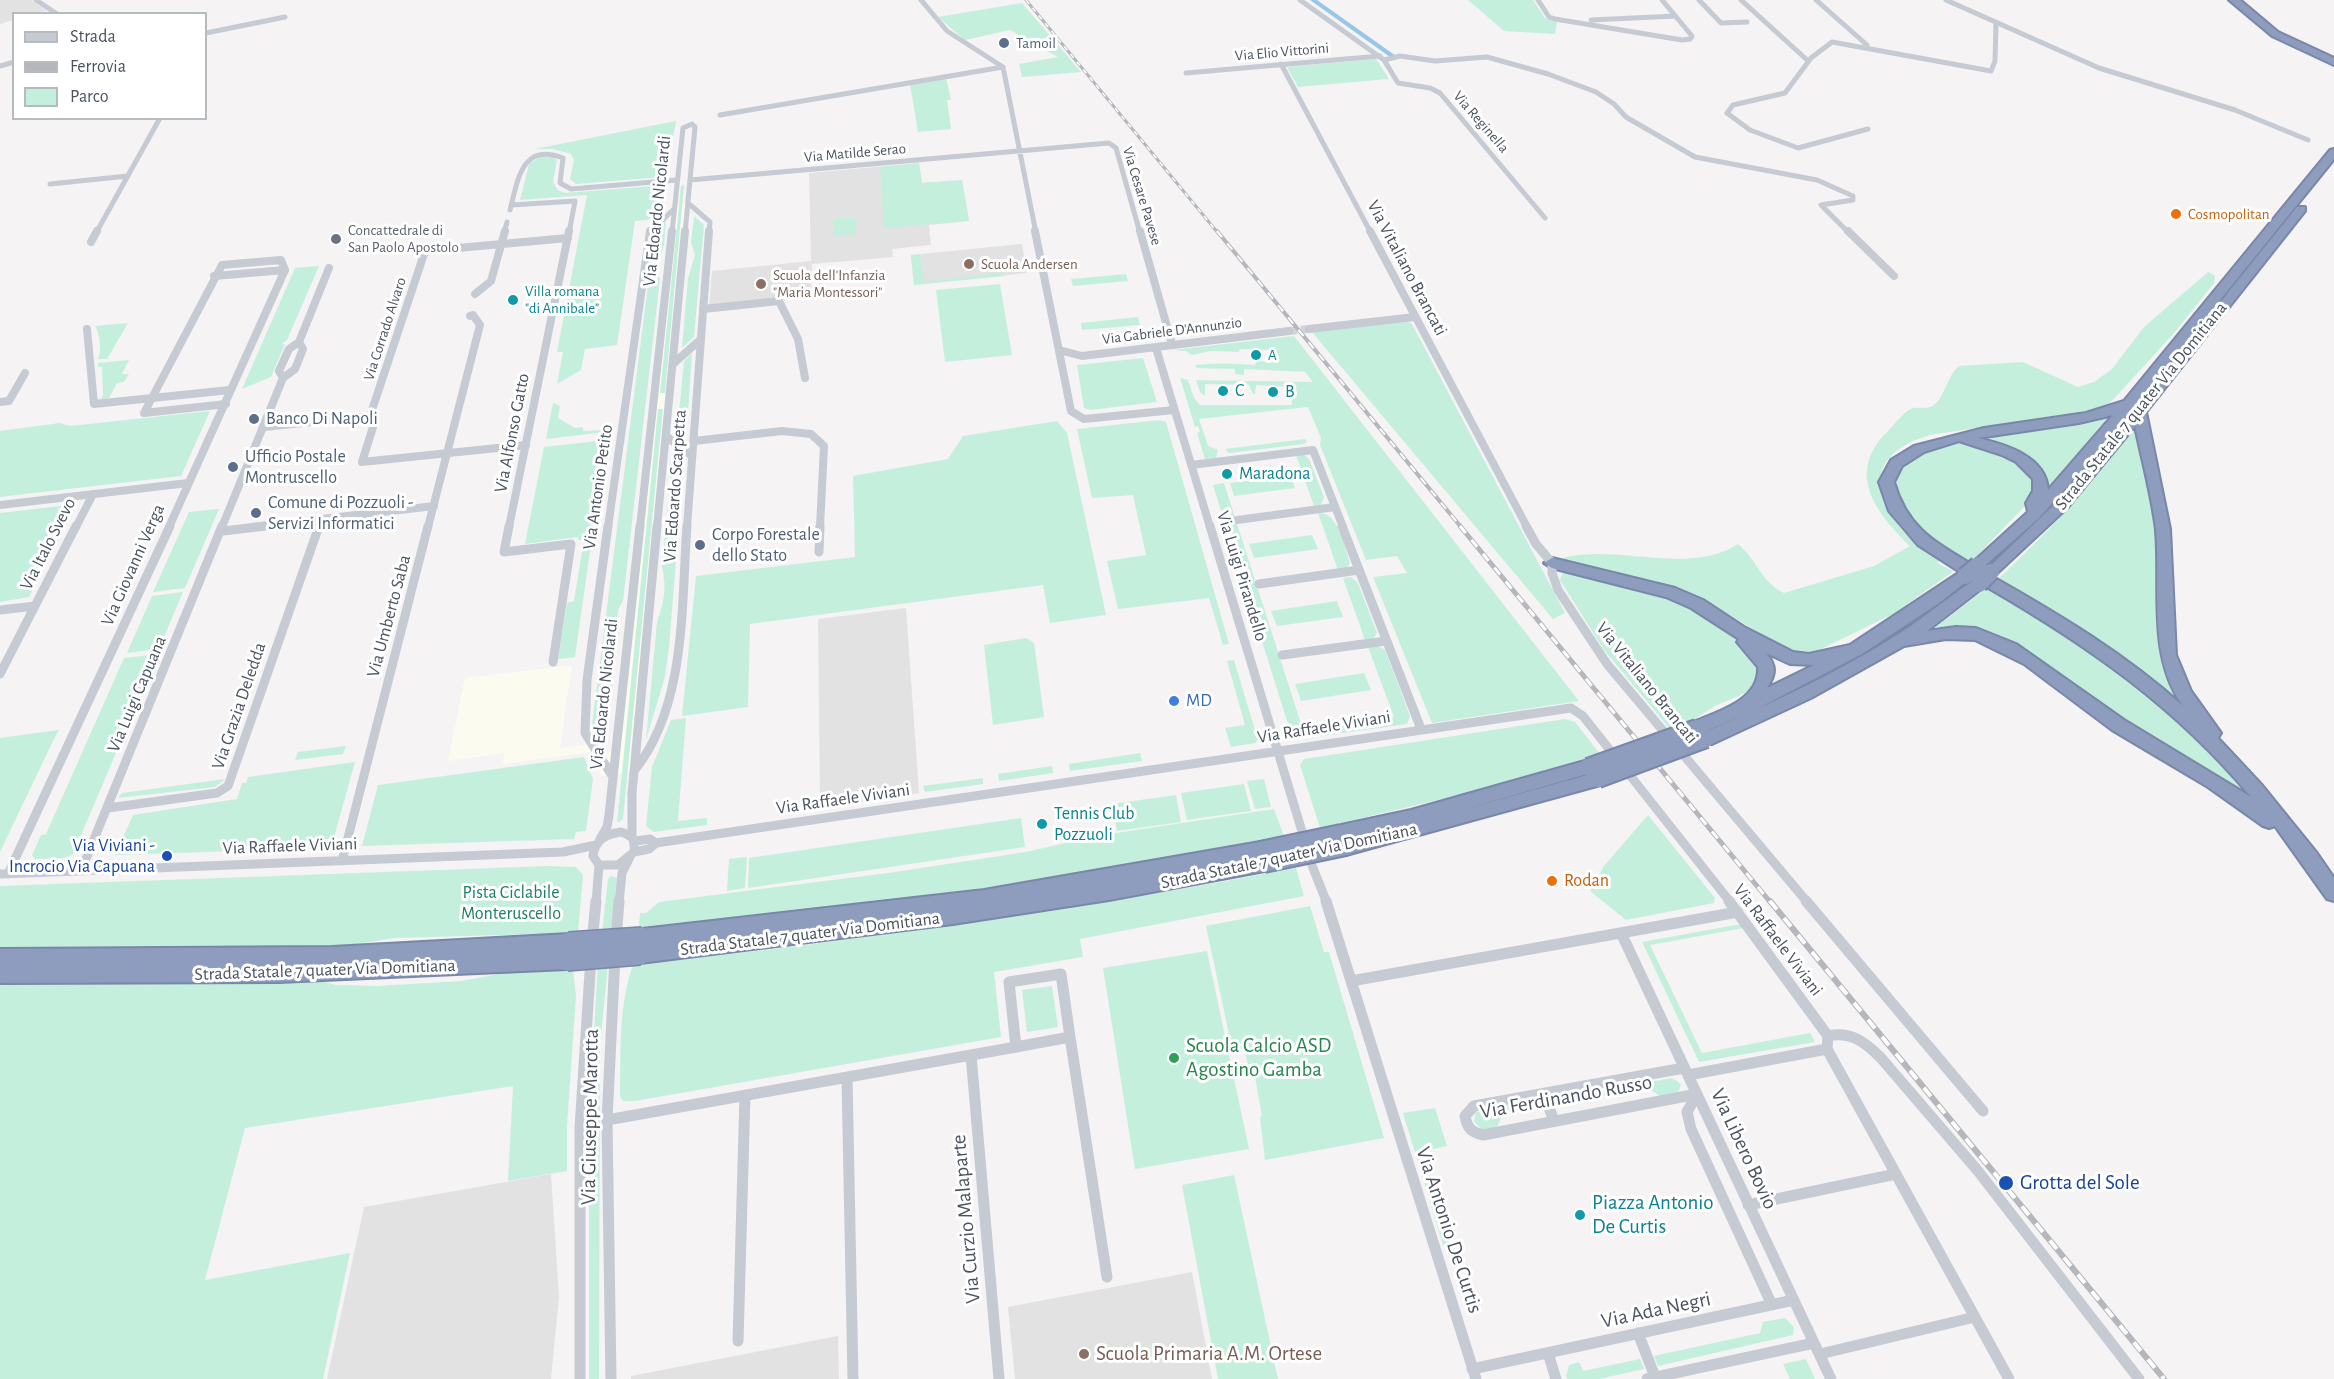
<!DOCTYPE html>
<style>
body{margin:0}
#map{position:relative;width:2334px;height:1379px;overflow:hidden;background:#f5f3f3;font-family:"Alegreya Sans",sans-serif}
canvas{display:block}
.legend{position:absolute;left:12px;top:12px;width:195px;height:108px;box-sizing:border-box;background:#fff;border:2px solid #b7babf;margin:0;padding:8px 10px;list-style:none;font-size:18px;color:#4b5260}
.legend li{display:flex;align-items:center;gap:12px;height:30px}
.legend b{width:30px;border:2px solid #b7babf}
</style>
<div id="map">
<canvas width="2334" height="1379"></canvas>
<ul class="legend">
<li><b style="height:8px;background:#c5cad3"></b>Strada</li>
<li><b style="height:8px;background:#b5b7bd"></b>Ferrovia</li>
<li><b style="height:16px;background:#c5efdd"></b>Parco</li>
</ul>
</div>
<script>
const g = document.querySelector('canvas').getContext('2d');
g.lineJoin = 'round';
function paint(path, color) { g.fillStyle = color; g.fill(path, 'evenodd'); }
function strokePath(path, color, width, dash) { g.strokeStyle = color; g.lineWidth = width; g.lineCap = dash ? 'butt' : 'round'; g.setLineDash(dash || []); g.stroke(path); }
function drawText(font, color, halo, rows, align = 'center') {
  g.font = font + ' "Alegreya Sans",sans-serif'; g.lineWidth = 6; g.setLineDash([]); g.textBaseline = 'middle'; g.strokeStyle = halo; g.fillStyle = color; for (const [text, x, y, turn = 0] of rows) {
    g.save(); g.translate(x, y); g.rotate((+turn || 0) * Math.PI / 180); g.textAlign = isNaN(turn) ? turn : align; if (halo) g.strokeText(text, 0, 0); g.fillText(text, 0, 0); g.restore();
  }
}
paint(new Path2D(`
 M688 203 634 771 601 776 591 752 503 764 504 753 448 761 465 678 572 665 560 748 596 743 605 753 614 752 674 204Z`), '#fcfbf0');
paint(new Path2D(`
 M0 0H31L47 11 14 14 13 20 0 24Z
 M919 163 922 183 962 180 969 221 929 225 931 245 892 249 893 257 812 264 811 297 709 307 712 271 811 261 809 173Z
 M1022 244 1027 273 914 285 911 255Z
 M906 608 919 793 820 808 818 619Z
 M551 1174 559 1297 551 1379H327L364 1207Z
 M1192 1272 1212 1379H1015L1008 1307Z
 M838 1336 839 1379H631V1376Z`), '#e3e2e2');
paint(new Path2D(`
 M1468 0H1533L1545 18 1557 22 1555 34 1504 31Z
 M1022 3 1081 72 1022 77 1019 64 1058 57 1010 30 965 40 938 17Z
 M1376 59 1389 79 1298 87 1287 67Z
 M946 78 951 100H947L951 129 918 132 910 84Z
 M676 121 666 175 662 177 576 184 570 179 574 160 571 154 553 149H535Z
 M540 157H553L557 160 553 182 558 190 565 193 666 185 663 210 647 220 635 221 617 345 585 349 581 370 557 384 563 352H557L587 195 520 200 529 164Z
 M919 163 922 183 962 180 969 221 884 228 880 167Z
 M684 185 665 393H660L681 186Z
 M694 216 704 225 694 337 682 348 688 278 695 255 691 243Z
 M855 217 856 234 834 236V219Z
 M666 219 664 245 656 268 660 279 623 601C616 609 617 621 619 631L605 748 592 725 655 230Z
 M920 254 924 282 1004 272 1005 276 914 285 911 255Z
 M319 266 287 340 282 344H285L271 377 242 389 295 268Z
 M2208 272 2215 276 2214 283 2175 332 2111 402 2100 409 1930 435C1872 452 1865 490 1906 534 1911 539 1939 556 1940 558 1940 560 1938 560 1938 562 1939 565 1951 570 1954 571L1893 614 1813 653 1798 652 1775 643 1712 604 1676 587 1560 559C1616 542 1687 577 1738 544 1758 561 1761 582 1784 593L1874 566 1910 546C1874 511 1845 472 1889 430 1895 424 1901 415 1909 410 1916 405 1928 411 1935 404 1946 394 1947 376 1959 366L2023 362 2078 387 2094 382 2112 369 2144 327Z
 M1126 274 1128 281 1073 286 1071 279Z
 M1000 284 1012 355 945 362 936 290Z
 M1138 317 1140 325 1082 330 1081 323Z
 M1408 322 1412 324 1565 613 1553 619 1312 332Z
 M128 323 107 359H98C102 352 100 333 95 326Z
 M1294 336 1579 701 1432 723 1373 577 1407 573 1397 556 1366 560 1320 445 1321 438 1308 407 1199 419 1208 446 1218 450 1216 458 1205 459 1197 433 1200 432 1198 426 1195 427 1180 378 1188 380 1194 398 1200 405H1292L1291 387 1256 385 1255 394H1253L1249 385 1205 384V396L1200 392 1196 380 1313 382 1305 372 1244 369V375L1235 374V369L1196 368V365C1217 363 1235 364 1255 365L1256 361 1275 362 1274 350 1240 349 1239 352 1211 351 1192 355 1186 351 1172 350Z
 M692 353 686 442 677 434 684 361Z
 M1143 358 1157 402 1091 410 1084 408 1077 365Z
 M129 360 122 374H129L124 382 117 383 109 398 101 399 103 395 102 367H98V363Z
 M553 403 560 406 558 418 575 428 583 427V431L605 430V432L546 439Z
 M658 409H663L623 819 617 823Z
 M210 411 181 476 0 497V431L60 423 70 426Z
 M2106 416V420L2049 487C2035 464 2011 451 1988 436Z
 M1159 420 1166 422 1229 644 1223 645 1209 598 1118 609 1107 561 1146 555 1133 495 1092 498 1077 429Z
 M1057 421 1067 433 1106 615 1050 623 1043 585 750 624 748 707 682 716 696 576 855 557 853 476 948 459 963 436Z
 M2133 429H2136L2157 520 2161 641 2188 711 2104 645 1997 580C2047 533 2093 485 2133 429Z
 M1305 439 1307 441 1304 444 1229 453 1225 449Z
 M606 440 575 657 558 659 567 603 574 601 584 540H578V537L525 544 544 447Z
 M1957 443 1980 444 2023 463 2037 485 2028 503 1969 564C1909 530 1847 462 1957 443Z
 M673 449 684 461 669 647 665 677 646 740 657 622C664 603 667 587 662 567Z
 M1303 454 1309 459 1324 497 1321 505 1314 506 1296 455Z
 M1290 475 1295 488 1234 496 1230 483Z
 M1224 483 1303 730 1394 717 1368 647 1378 646 1385 650 1410 716 1407 724 1293 740 1213 485Z
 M77 504 29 597 0 602V513Z
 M219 509 185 588 153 592 189 512Z
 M1318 513C1338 511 1345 548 1350 563L1346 569 1338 570Z
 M1312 535 1318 549 1254 558 1249 544Z
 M1563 572 1661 594 1694 609 1749 649 1753 653 1761 675 1754 687 1748 692 1715 706 1691 721 1670 729 1604 650 1560 580Z
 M1351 577 1358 583 1377 633 1373 639 1365 640 1343 578Z
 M1989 586C2072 635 2152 689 2217 760 2228 772 2243 784 2251 798L2146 738 2030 657 1953 628 1936 627Z
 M183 592 159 649 127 653 152 596Z
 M1337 601 1343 617 1277 626 1271 611Z
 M1026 638 1034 643 1044 717 993 725 984 645Z
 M158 654 73 854 66 858 35 859 32 855 41 835 46 834 124 658Z
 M1234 660 1258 740 1255 743 1231 747 1225 728 1245 725 1227 661Z
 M1364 673 1371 690 1301 701 1295 684Z
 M686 718 678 821 707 818V825L654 832 646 826 652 767 671 720Z
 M1565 719 1575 722 1600 754 1484 789 1320 828 1300 765 1304 759Z
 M59 730 53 741 0 852V738Z
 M346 746 343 754 295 760 298 752Z
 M1140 753 1142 761 1070 771 1069 764Z
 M584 757 593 779 586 831 576 832 574 839 362 846 378 785Z
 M355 762 331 848 115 855 133 815 237 799 242 783H246L248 777Z
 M1052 766 1053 773 999 781 998 774Z
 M983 778V784L925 792 923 786Z
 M225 779 215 787 118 798 122 793Z
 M1264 779 1271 807 1255 809 1247 781Z
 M1244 784 1251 811 1187 820 1181 793Z
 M1176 795 1181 822 1117 831 1112 804Z
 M1274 809 1284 836C1085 878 884 902 682 925L639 928 640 913H646L659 902 888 873 1026 852 1096 836Z
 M1648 815 1715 898 1714 903 1626 920 1590 891 1604 866Z
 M1021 818 1025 847 748 888 749 858Z
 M747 857 745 888 727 891 729 859Z
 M549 866 576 867 583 875 578 933 394 938 340 947 0 948V886Z
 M1296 868 1304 896 1080 939 1083 957 994 972 1001 1037 635 1101H623L620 1097C621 1053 618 1007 633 965 855 941 1076 910 1296 868Z
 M611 876 617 878 600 1044 599 1379H589V1119L597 978 608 879Z
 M1310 906 1324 952H1329L1384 1138 1265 1160 1260 1117 1262 1116 1253 1066 1248 1064 1244 1050 1233 1053 1206 926Z
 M1741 924 1744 928 1650 945 1702 1053 1810 1033 1815 1042 1699 1062 1642 942Z
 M1207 951 1249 1149 1135 1169 1103 968Z
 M573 970 576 996 567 1126V1171L508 1181 513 1086 245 1128 205 1280 350 1253 323 1379H0V983H213L313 979 336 985 377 986 461 981 505 973Z
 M1052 986 1058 1027 1027 1032 1022 990Z
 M1672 1078 1681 1084 1678 1092 1660 1096 1648 1088 1557 1104 1555 1099Z
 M1542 1101 1544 1107 1503 1114 1497 1127 1482 1130 1474 1121 1476 1112Z
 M1435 1108 1447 1146 1423 1151 1451 1243 1443 1245 1403 1113Z
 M1234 1175 1278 1379H1218L1182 1185Z
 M1785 1318 1794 1327 1793 1335 1658 1366 1654 1356 1760 1333 1763 1322Z
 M1640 1359 1644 1369 1599 1379H1567L1566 1376 1569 1365 1579 1362 1583 1371Z
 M1806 1359 1815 1379H1790L1783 1364Z`), '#c5efdd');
paint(new Path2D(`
 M1310 0H1317L1396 56 1390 57Z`), '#95c7e9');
strokePath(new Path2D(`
 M1289 331 1309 329`), '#d3d3d6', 8, [8, 4]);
const highway = new Path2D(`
 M2229 0H2240L2278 32 2334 58V65L2272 36Z
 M2334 149V159L2089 462 2039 518 1980 570 1984 572 2058 501 2093 460 2297 207H2305V211L2146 412 2170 529 2176 655 2191 691 2221 733 2218 738 2261 784 2316 852 2334 878V901L2327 899 2275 826 2269 828 2263 826 2208 787 2112 730 2024 664 1975 640 1946 639 1904 646 1811 698 1712 744H1700L1697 739 1700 734C1766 706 1831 676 1892 638 1920 621 1946 599 1974 580L1971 578 1939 603 1862 654 1755 710 1697 735 1691 733 1689 728 1691 723C1716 712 1760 701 1758 667L1737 642 1739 639 1691 608 1666 597 1552 568 1544 563 1552 558 1675 588 1703 600 1744 627 1793 652 1809 654 1850 645 1960 572 1918 545 1889 511 1879 482 1891 460 1914 446 1984 428 2086 413 2124 401 2330 150ZM2113 415 2048 490C2046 456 2006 445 1978 438L2079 423ZM2135 426C2142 460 2152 496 2156 530 2161 589 2147 656 2183 706 2125 654 2060 615 1993 577L2068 507ZM1959 441 2002 455 2016 462 2033 479V491L2026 503 2028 512 1971 564C1933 541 1907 527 1894 482L1902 466 1924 452ZM1985 586C2087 645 2175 706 2251 797L2124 720 2016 644 1976 628 1956 627 1927 631ZM1766 653 1790 664 1814 665 1767 688C1776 674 1777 666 1766 653Z
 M1588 760 1594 762 1597 767 1594 772 1455 812 1598 772 1604 774 1607 779 1604 784 1346 855 1340 852 1337 847 1340 842 1345 840 1335 838 1332 833 1335 828 1341 825 1411 810Z
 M1260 842 1266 845 1269 850 1264 856 1270 858 1273 864 1270 870 1109 900 953 924 640 963 633 960 630 954 633 948 639 946 632 938 635 932 642 929 984 890Z
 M569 934 576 937 579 943 576 949 568 952 574 954 577 960 574 966 567 969 279 982 0 983V949L332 947Z`);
strokePath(highway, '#7987aa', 4);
strokePath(new Path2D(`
 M36 0 57 14
 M921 0 947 31 1003 67
 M1300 0 1384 60 1398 83 1430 88 1440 93 1545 218
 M1538 0 1549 17 1555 19 1682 40 1690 39 1692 36 1662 0
 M1699 0 1721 23 1747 22
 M1741 0 1806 59
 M1816 0 1867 45
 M1946 0 2099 68 2235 110 2308 140
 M1591 20 1675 16
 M206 33 285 17
 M1384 60 1400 56 1435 61 1487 57 1548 74 1596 92 1614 104 1626 117 1695 157 1817 180 1853 196V200L1821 205 1849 233
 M1281 64 1371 233
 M0 66 14 62
 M1003 67 1036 233
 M1186 73 1380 56
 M720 115 1003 67
 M1868 129 1798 148 1750 130 1727 113 1733 105 1785 93 1811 58 1832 42 1991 71 1995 61 1996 23
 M690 180 1109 143 1116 148 1140 233
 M50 184 128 176
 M688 203 710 222 709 233
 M512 205 575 201 569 233
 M510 210C518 179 522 142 563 158L560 183 571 189 677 180
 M96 233 160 118
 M504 233 507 222
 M649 233 674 209
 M672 233 683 128 692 124 695 127 685 233`), '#c5cad3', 5);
strokePath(new Path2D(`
 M1035 231 1071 411 1084 419 1174 410
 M1140 231 1172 344
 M1370 231 1527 527
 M1848 231 1894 276
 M91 242 97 231
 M214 276 285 270
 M475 294 491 281 505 231
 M703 309 779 301 798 339 805 378
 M87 329 94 404 230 390
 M1309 329 1415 317
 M299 342 329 268
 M299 342 303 349 295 369 283 378 279 371 289 349Z
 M1156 348 1210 527
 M1059 350 1082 356 1289 331
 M673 364 701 339
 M0 402 9 401 25 373
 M226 404 144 413 222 265 281 260 285 270
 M264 427 370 416
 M666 436 692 456
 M694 441 782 431 811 434 824 446 820 527
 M526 445 362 462 373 427 371 413 425 251 568 238
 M1191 465 1313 450 1343 527
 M0 505 188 483
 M1237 520 1335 507
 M76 527 93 494
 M169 527 285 270
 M222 527 283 378
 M253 527 434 506
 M318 527 321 519
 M428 527 480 325 473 315 470 316
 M509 527 569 231
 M608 527 650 231
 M640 527 672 231
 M657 527 685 231
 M687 527 709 231`), '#c5cad3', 8);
strokePath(new Path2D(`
 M509 526 504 552 571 544 553 662
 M608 526 587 680 585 733 611 774
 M1210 526 1313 868 1327 903
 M1342 526 1421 729
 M1526 526 1536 544 1552 563V573L1558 590 1607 664 1808 903
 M223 531 265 526
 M819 552 820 526
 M1259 584 1359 570
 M0 610 35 606
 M1282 655 1386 641
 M0 674 76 526
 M634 771C687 706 681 605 687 526
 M108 808 217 793 228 786 319 526
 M621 832C633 836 635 839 634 852L618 865H599L593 856C595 840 606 834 621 832Z
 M632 836V793L657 526
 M600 839 607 827 609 815 640 526
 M635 841 650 839 656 843
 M656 843 1571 708 1583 716 1731 903
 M634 852 649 849 656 843
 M342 861 428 526
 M81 871 222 526
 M0 874 563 852 596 845
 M8 874 170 526
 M596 903 599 865
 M619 903 622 873 630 857`), '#c5cad3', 9);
strokePath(new Path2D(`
 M1326 901 1476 1379
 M1729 901 1828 1036 1827 1049
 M1806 901 1983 1111
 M1622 935 1831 1379
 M616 939 619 901
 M592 943 596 901
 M1061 974 1070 1037 1016 1047 1009 982Z
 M1351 981 1738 912
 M1828 1036C1851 1031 1865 1042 1881 1058L1978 1171 2139 1379
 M1070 1037 1107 1277
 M971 1055 999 1379
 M1684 1068 1474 1106 1465 1116C1467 1128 1471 1132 1483 1135L1697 1094
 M1688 1075 1827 1049 2009 1379
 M847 1077 853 1379
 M1544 1094 1554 1121
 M1697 1094 1687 1112 1691 1129 1772 1305
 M607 1120 1016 1047
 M1748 1205 1896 1174
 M1638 1333 1655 1377
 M738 1341 745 1095
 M1548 1353 1556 1379
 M1820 1354 1975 1317
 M1472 1369 1794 1300
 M580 1379V1128L591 957
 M611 1379 607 1120 615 956
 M1647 1379 1814 1343`), '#c5cad3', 11);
paint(highway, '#8e9cbe');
const railFar3 = new Path2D(`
 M1026 0 1218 233`);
const railFar2 = new Path2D(`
 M1217 231 1461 527`);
const railFar1 = new Path2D(`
 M1460 526 1771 903`);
const rail = new Path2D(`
 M1770 901 2164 1379`);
strokePath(railFar3, '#b5b7bd', 3);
strokePath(railFar2, '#b5b7bd', 4);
strokePath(railFar1, '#b5b7bd', 5);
strokePath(rail, '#b5b7bd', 6);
strokePath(railFar3, '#fff', 1.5, [5]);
strokePath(railFar2, '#fff', 2, [8]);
strokePath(railFar1, '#fff', 3, [9]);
strokePath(rail, '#fff', 4, [11]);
const highwayBridgeFar1 = new Path2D(`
 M1965 576 1978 565
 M1979 584 1991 572
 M1588 767 1697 728
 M1598 779 1706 739
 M1260 850 1341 833
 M1264 864 1346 847`);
const highwayBridge = new Path2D(`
 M569 943 642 938
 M567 960 640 954`);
strokePath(highwayBridgeFar1, '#7987aa', 20, []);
strokePath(highwayBridge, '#7987aa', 24, []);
strokePath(highwayBridgeFar1, '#8e9cbe', 16);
strokePath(highwayBridge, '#8e9cbe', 21);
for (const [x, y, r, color] of [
 [1004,43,6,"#5c6f8a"],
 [2176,214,6,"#e8710a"],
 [336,239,6,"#6b7280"],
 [969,264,6,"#8d6e63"],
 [761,284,6,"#8d6e63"],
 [513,300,6,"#0f9aa8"],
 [1256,355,6,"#0f9aa8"],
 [1223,391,6,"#0f9aa8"],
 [1273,392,6,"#0f9aa8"],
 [254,419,6,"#5c6f8a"],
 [233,467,6,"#5c6f8a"],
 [1227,474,6,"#0f9aa8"],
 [256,513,6,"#5c6f8a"],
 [700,545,6,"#5c6f8a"],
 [1174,701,6,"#3f7fe0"],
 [1042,824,6,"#0f9aa8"],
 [167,856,6,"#1a4fb4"],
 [1552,881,6,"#e8710a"],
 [1174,1058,6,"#2e9e5b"],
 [2006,1183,8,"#1a4fb4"],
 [1580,1215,6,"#0f9aa8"],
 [1084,1354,6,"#8d6e63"]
]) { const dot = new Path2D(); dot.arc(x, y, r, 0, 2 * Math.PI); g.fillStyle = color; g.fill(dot); strokePath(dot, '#fff', 2); }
drawText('15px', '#4e5e75', '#fff', [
 ["Tamoil",1016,43]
], 'left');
drawText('15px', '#4b5260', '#fff', [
 ["Via Elio Vittorini",1282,52,-5],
 ["Via Reginella",1481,122,49],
 ["Via Matilde Serao",855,153,-5],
 ["Via Cesare Pavese",1142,196,73],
 ["Via Corrado Alvaro",385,329,-72],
 ["Via Gabriele D'Annunzio",1172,331,-7]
]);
drawText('15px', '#c56008', '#fff', [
 ["Cosmopolitan",2188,214]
], 'left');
drawText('15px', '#5b616d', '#fff', [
 ["Concattedrale di",348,230],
 ["San Paolo Apostolo",348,247]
], 'left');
drawText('15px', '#785e54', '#fff', [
 ["Scuola Andersen",981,264],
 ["Scuola dell'Infanzia",773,275],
 ["\"Maria Montessori\"",773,292]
], 'left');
drawText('15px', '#0d838f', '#fff', [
 ["Villa romana",525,291],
 ["\"di Annibale\"",525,308],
 ["A",1268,355]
], 'left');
drawText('18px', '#4b5260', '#fff', [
 ["Via Edoardo Nicolardi",657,211,-84],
 ["Via Vitaliano Brancati",1407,268,62],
 ["Strada Statale 7 quater Via Domitiana",2141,406,-51],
 ["Via Alfonso Gatto",512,433,-79],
 ["Via Edoardo Scarpetta",675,486,-86],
 ["Via Antonio Petito",598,487,-82],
 ["Via Italo Svevo",48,544,-63],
 ["Via Giovanni Verga",133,565,-66],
 ["Via Luigi Pirandello",1242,576,73],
 ["Via Umberto Saba",389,616,-75],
 ["Via Vitaliano Brancati",1647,683,51],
 ["Via Luigi Capuana",137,694,-67],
 ["Via Edoardo Nicolardi",604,694,-84],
 ["Via Grazia Deledda",239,706,-71],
 ["Via Raffaele Viviani",1324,727,-9],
 ["Via Raffaele Viviani",843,799,-8],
 ["Via Raffaele Viviani",290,846,-2],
 ["Strada Statale 7 quater Via Domitiana",1289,856,-12],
 ["Strada Statale 7 quater Via Domitiana",810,934,-7],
 ["Via Raffaele Viviani",1778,940,53],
 ["Strada Statale 7 quater Via Domitiana",325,970,-2]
]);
drawText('18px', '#0d838f', '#fff', [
 ["C",1235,391],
 ["B",1285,392],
 ["Maradona",1239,474],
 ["Tennis Club",1054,814],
 ["Pozzuoli",1054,835]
], 'left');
drawText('18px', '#4e5e75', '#fff', [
 ["Banco Di Napoli",266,419],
 ["Ufficio Postale",245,457],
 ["Montruscello",245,478],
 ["Comune di Pozzuoli -",268,503],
 ["Servizi Informatici",268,524],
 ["Corpo Forestale",712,535],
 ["dello Stato",712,556]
], 'left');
drawText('18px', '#366cbe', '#fff', [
 ["MD",1186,701]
], 'left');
drawText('18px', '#164399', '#fff', [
 ["Via Viviani -",155,846],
 ["Incrocio Via Capuana",155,867]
], 'right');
drawText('18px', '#c56008', '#fff', [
 ["Rodan",1564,881]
], 'left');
drawText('18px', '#1d8061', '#fff', [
 ["Pista Ciclabile",511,893],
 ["Monteruscello",511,914]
]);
drawText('21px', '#27864d', '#fff', [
 ["Scuola Calcio ASD",1186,1046],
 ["Agostino Gamba",1186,1070]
], 'left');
drawText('21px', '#4b5260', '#fff', [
 ["Via Ferdinando Russo",1566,1097,-10],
 ["Via Giuseppe Marotta",590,1117,-89],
 ["Via Libero Bovio",1744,1149,65],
 ["Via Curzio Malaparte",966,1219,-95],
 ["Via Antonio De Curtis",1449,1230,72],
 ["Via Ada Negri",1656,1310,-12]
]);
drawText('21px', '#164399', '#fff', [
 ["Grotta del Sole",2020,1183]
], 'left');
drawText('21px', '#0d838f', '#fff', [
 ["Piazza Antonio",1592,1203],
 ["De Curtis",1592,1227]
], 'left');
drawText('21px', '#785e54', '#fff', [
 ["Scuola Primaria A.M. Ortese",1096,1354]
], 'left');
</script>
